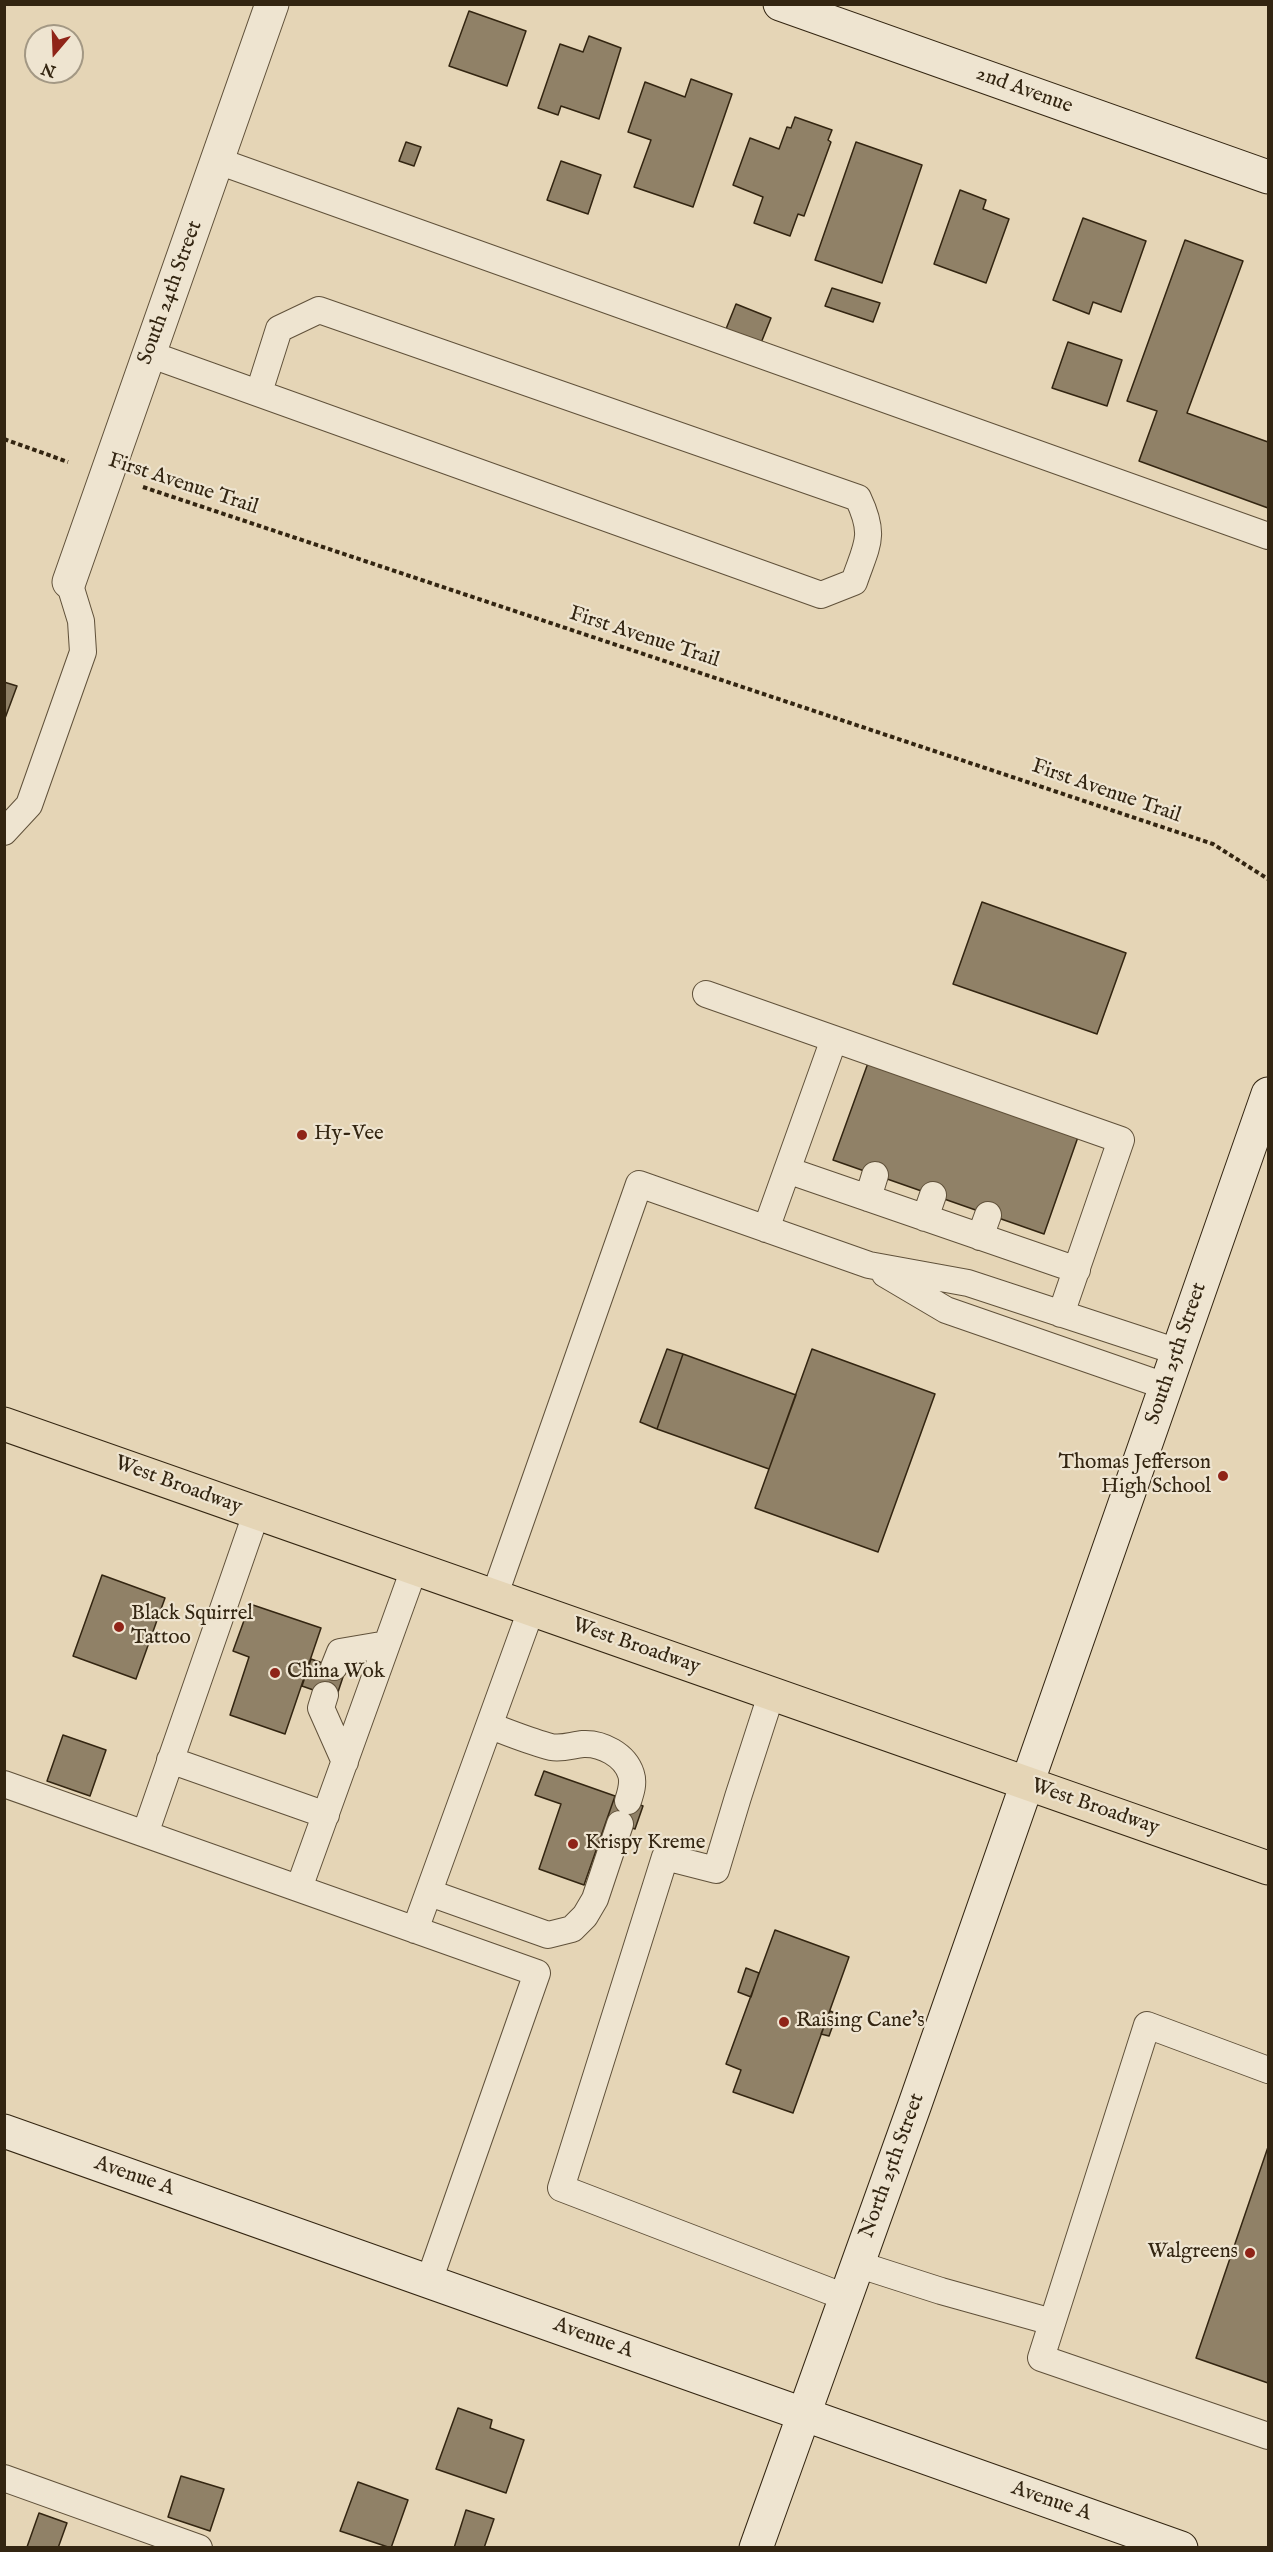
<!DOCTYPE html>
<style>
body{margin:0}
#map{position:relative;width:1273px;height:2552px;overflow:hidden;background:#e5d5b6;font-family:"IM FELL English",serif}
canvas{display:block}
.frame{position:absolute;inset:0;border:6px solid #332511;pointer-events:none}
.north{position:absolute;left:24px;top:24px;width:60px;height:60px;box-sizing:border-box;background:#eee4d0;border:2px solid #a39884;border-radius:50%;rotate:199deg;font-size:16px;font-weight:700;line-height:24px;text-align:center;color:#332511}
.north::after{content:'';display:block;margin:auto;width:21px;height:27px;background:#8f2418;clip-path:polygon(50% 0,100% 100%,50% 72%,0 100%)}
</style>
<div id="map">
<canvas width="1273" height="2552"></canvas>
<div class="frame"></div>
<div class="north">N</div>
</div>
<script>
const g = document.querySelector('canvas').getContext('2d');
g.lineJoin = 'round';
function paint(path, color) { g.fillStyle = color; g.fill(path, 'evenodd'); }
function strokePath(path, color, width, dash) { g.strokeStyle = color; g.lineWidth = width; g.lineCap = dash ? 'butt' : 'round'; g.setLineDash(dash || []); g.stroke(path); }
function drawText(font, color, halo, rows, align = 'center') {
  g.font = font + ' "IM FELL English",serif'; g.lineWidth = 4.5; g.setLineDash([]); g.textBaseline = 'middle'; g.strokeStyle = halo; g.fillStyle = color; for (const [text, x, y, turn = 0] of rows) {
    g.save(); g.translate(x, y); g.rotate((+turn || 0) * Math.PI / 180); g.textAlign = isNaN(turn) ? turn : align; if (halo) g.strokeText(text, 0, 0); g.fillText(text, 0, 0); g.restore();
  }
}
const building = new Path2D(`
 M469 11 526 31 507 86 449 66Z
 M589 36 621 48 599 119 561 106 558 115 538 108 560 44 583 52Z
 M691 79 732 94 693 207 634 187 651 140 628 132 645 82 685 97Z
 M795 117 832 130 828 140 831 142 804 216 798 214 790 236 754 223 763 197 733 185 750 138 779 149 787 127 791 128Z
 M406 142 421 147 414 166 399 161Z
 M856 142 922 165 882 283 815 260Z
 M561 161 601 175 588 214 547 200Z
 M960 190 986 200 983 209 1009 219 986 283 934 264Z
 M1083 218 1146 241 1121 312 1093 302 1089 314 1053 300Z
 M1185 240 1243 261 1187 413 1268 442V508L1139 461 1157 411 1127 401Z
 M832 288 880 303 873 322 825 306Z
 M736 304 771 318 761 343 726 329Z
 M1068 342 1122 360 1107 406 1052 388Z
 M4 682 17 686 4 721Z
 M982 902 1126 953 1097 1034 953 984Z
 M868 1063 1078 1137 1044 1234 833 1160Z
 M667 1349 683 1354 657 1429 640 1422Z
 M812 1349 935 1394 878 1552 755 1508Z
 M683 1354 796 1395 769 1469 657 1429Z
 M102 1575 165 1598 136 1679 73 1656Z
 M250 1604 321 1628 285 1734 230 1715 249 1657 233 1651Z
 M311 1659 345 1671 336 1698 302 1686Z
 M63 1735 106 1750 90 1796 47 1781Z
 M544 1771 615 1796 584 1885 539 1869 561 1804 535 1795Z
 M615 1796 643 1806 635 1829 607 1819Z
 M775 1930 849 1957 793 2113 733 2092 741 2070 726 2064Z
 M746 1968 759 1973 751 1997 738 1992Z
 M830 2011 837 2014 829 2036 821 2034Z
 M1268 2147V2383L1196 2358Z
 M458 2408 492 2420 490 2428 524 2440 506 2493 436 2469Z
 M181 2476 224 2489 210 2531 168 2517Z
 M358 2482 408 2500 391 2548 340 2531Z
 M466 2510 494 2519 484 2548H454Z
 M39 2513 67 2523 58 2548 27 2547Z`);
paint(building, '#908167');
strokePath(building, '#332511', 1.5);
const lane = new Path2D(`
 M218 161 1268 536
 M149 354 821 595 854 582C867 544 876 536 858 498L319 310 279 329 259 392
 M4 832 29 805 83 652 81 621 69 582
 M706 994 1121 1140 1061 1314
 M787 1170 1077 1270
 M868 1198 875 1175
 M925 1218 933 1195
 M766 1229 834 1039
 M980 1237 988 1215
 M885 1274 946 1310 1165 1386
 M494 1597 639 1184 869 1265 968 1283 1178 1352
 M334 1667 340 1652 387 1644
 M325 1695 321 1708 345 1762
 M771 1695 738 1797 716 1870 665 1857 561 2188 845 2297
 M490 1726C510 1733 531 1742 551 1747 563 1749 572 1745 583 1744 602 1743 625 1755 631 1774 634 1783 631 1792 628 1801
 M170 1760 326 1815
 M4 1784 537 1973 429 2281
 M145 1834 256 1514
 M299 1888 414 1569
 M430 1893 548 1935 572 1929 585 1916 595 1899 620 1824
 M415 1930 531 1610
 M1268 2070 1147 2025 1041 2358 1268 2436
 M857 2264 941 2291 1052 2322
 M4 2478 199 2548`);
const street = new Path2D(`
 M69 582 272 4`);
const secondary = new Path2D(`
 M780 4 1268 177
 M4 2131 1181 2548
 M756 2548 914 2107 1268 1094`);
const primary = new Path2D(`
 M4 1424 1268 1868`);
strokePath(lane, '#60513a', 28);
strokePath(street, '#60513a', 35);
strokePath(secondary, '#332511', 35);
strokePath(primary, '#332511', 35);
strokePath(new Path2D(`
 M4 439 68 462
 M143 487 1213 844 1268 879`), '#332511', 4, [4.5, 3]);
strokePath(lane, '#eee4d0', 26);
strokePath(street, '#eee4d0', 33);
strokePath(secondary, '#eee4d0', 33);
strokePath(primary, '#e5d5b6', 33);
for (const [x, y, r, color] of [
 [302,1135,6,"#8f2418"],
 [1223,1476,6,"#8f2418"],
 [119,1627,6,"#8f2418"],
 [275,1673,6,"#8f2418"],
 [573,1844,6,"#8f2418"],
 [784,2022,6,"#8f2418"],
 [1250,2253,6,"#8f2418"]
]) { const dot = new Path2D(); dot.arc(x, y, r, 0, 2 * Math.PI); g.fillStyle = color; g.fill(dot); strokePath(dot, '#eee4d0', 2); }
drawText('21px', '#332511', '#eee4d0', [
 ["2nd Avenue",1024,91,20],
 ["South 24th Street",171,293,-70],
 ["First Avenue Trail",183,485,18],
 ["First Avenue Trail",644,638,18],
 ["First Avenue Trail",1106,792,19],
 ["South 25th Street",1177,1354,-71],
 ["West Broadway",178,1486,20],
 ["West Broadway",636,1647,19],
 ["West Broadway",1095,1808,19],
 ["North 25th Street",893,2166,-70],
 ["Avenue A",134,2177,19],
 ["Avenue A",593,2339,20],
 ["Avenue A",1051,2502,19]
]);
drawText('21px', '#332511', '#eee4d0', [
 ["Hy-Vee",314,1135],
 ["Thomas Jefferson",1211,1464,"right"],
 ["High School",1211,1488,"right"],
 ["Black Squirrel",131,1615],
 ["Tattoo",131,1639],
 ["China Wok",287,1673],
 ["Krispy Kreme",585,1844],
 ["Raising Cane's",796,2022],
 ["Walgreens",1238,2253,"right"]
], 'left');
</script>
